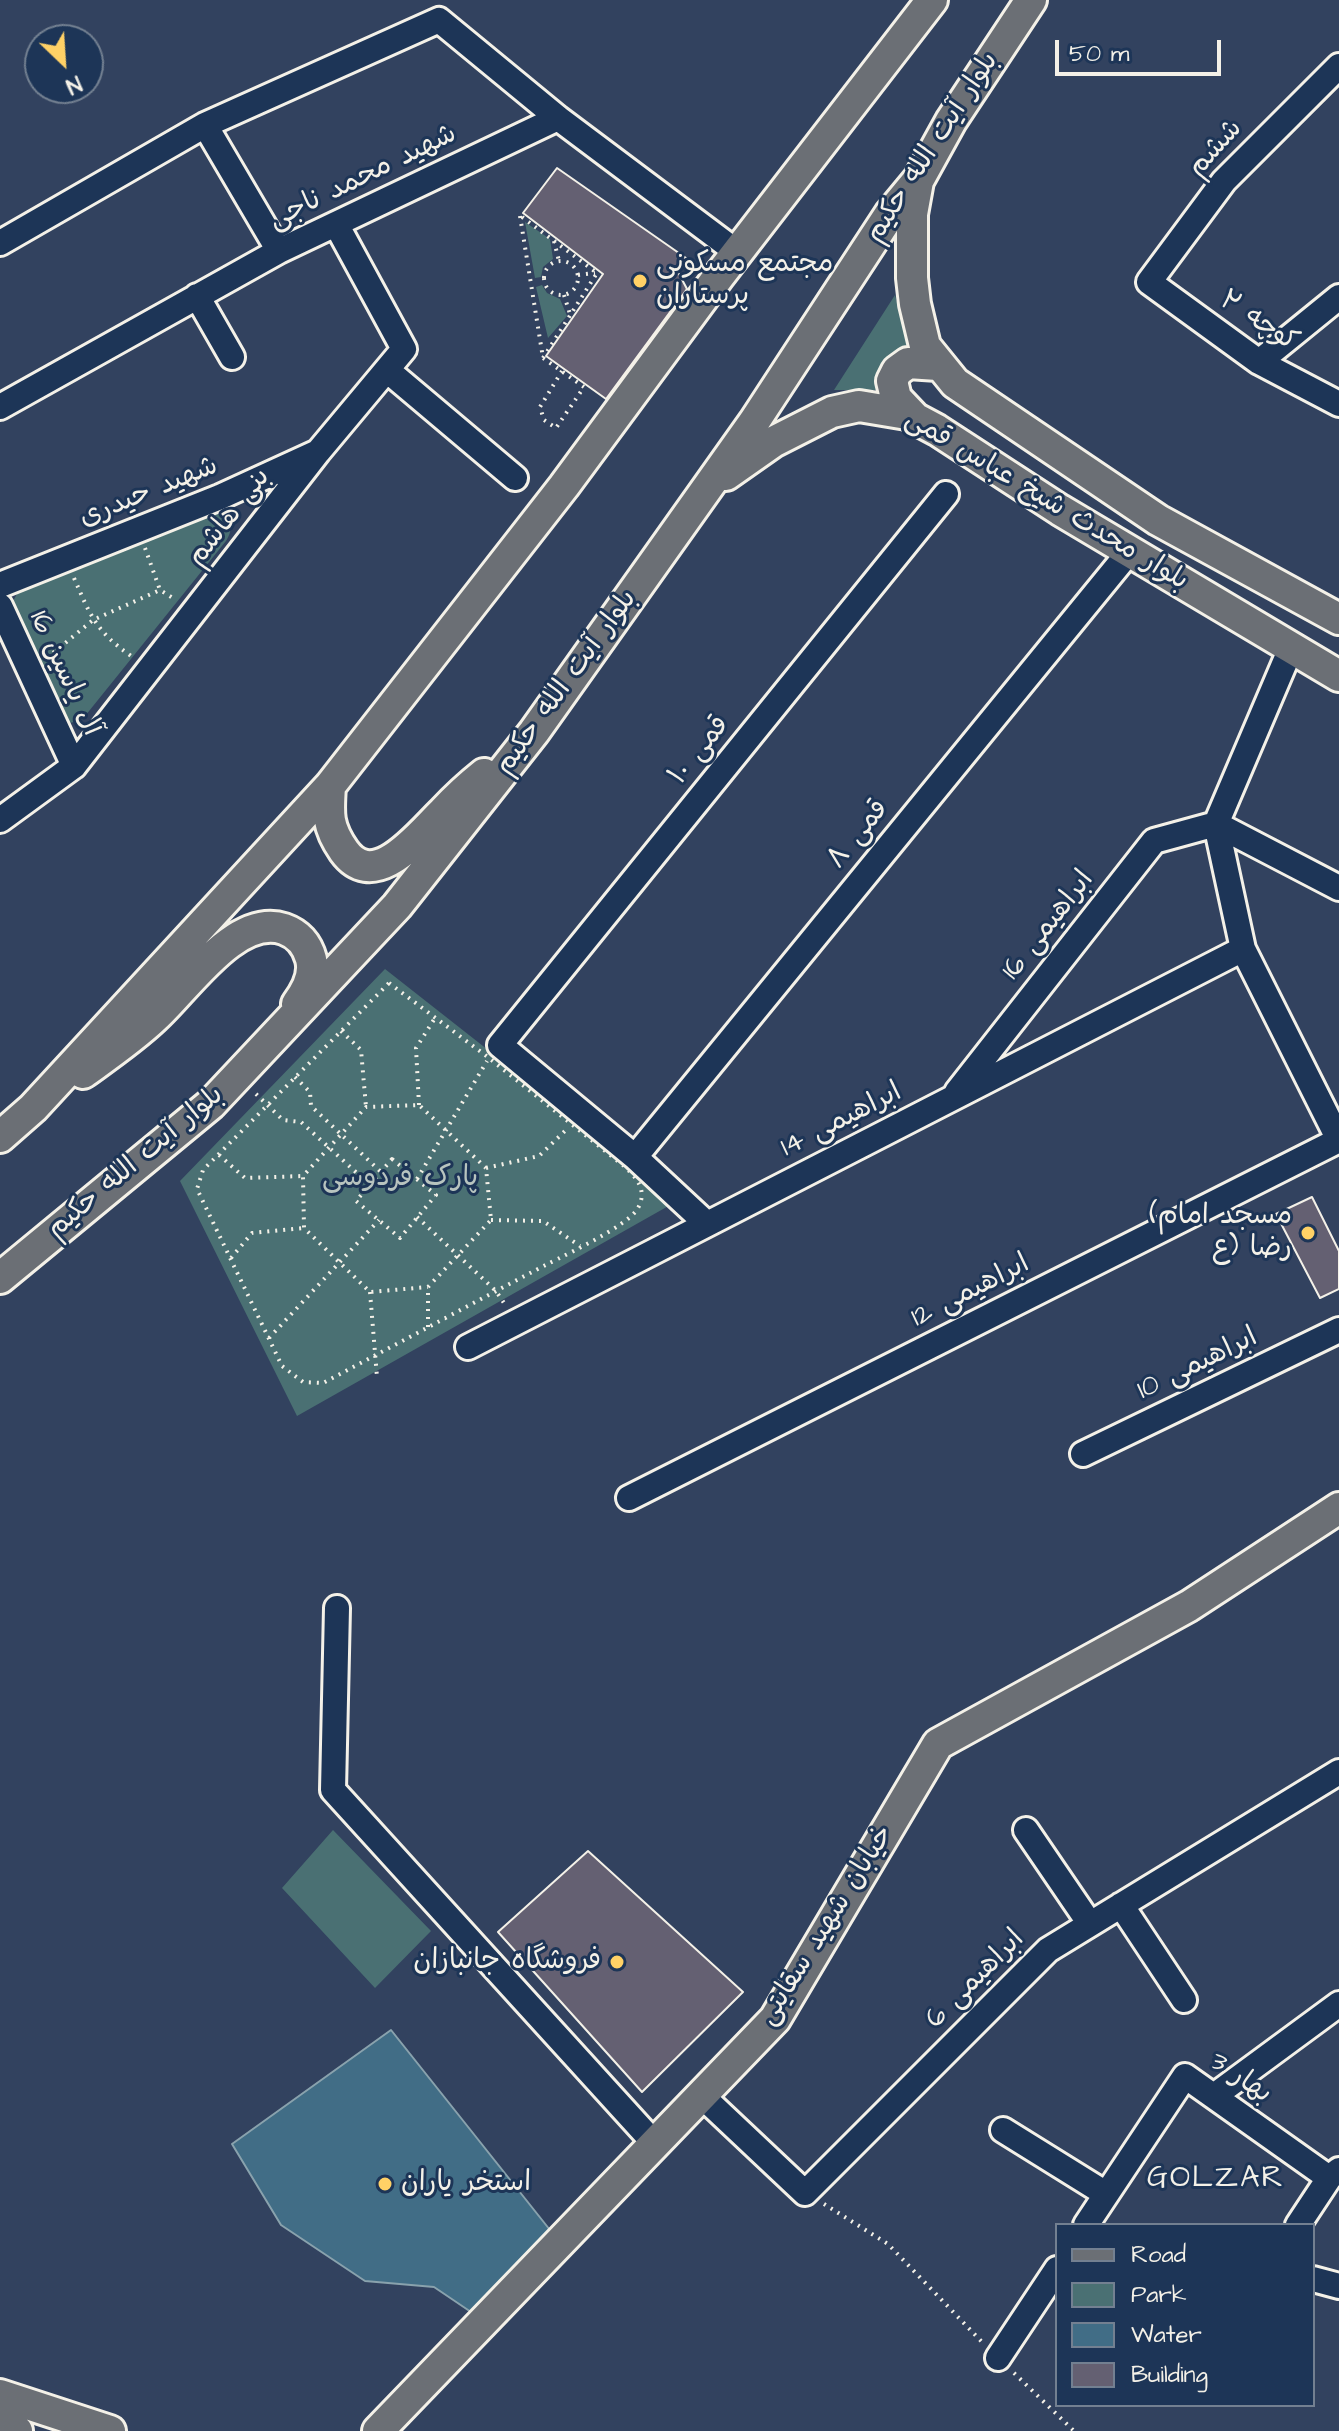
<!DOCTYPE html>
<meta charset="utf-8">
<style>
body{margin:0}
#map{position:relative;width:1339px;height:2431px;overflow:hidden;background:#32425f;font-family:"Architects Daughter",sans-serif}
canvas{display:block}
.legend{position:absolute;left:1055px;top:2223px;width:260px;height:184px;box-sizing:border-box;background:#1d3557;border:2px solid #738091;margin:0;padding:10px 14px;list-style:none;font-size:24px;color:#f4f1e8}
.legend li{display:flex;align-items:center;gap:16px;height:40px}
.legend b{width:40px;border:2px solid #738091}
.north{position:absolute;left:24px;top:24px;width:80px;height:80px;box-sizing:border-box;background:#1d3557;border:2px solid #738091;border-radius:50%;rotate:155deg;font-size:22px;font-weight:700;line-height:32px;text-align:center;color:#f4f1e8}
.north::after{content:'';display:block;margin:auto;width:28px;height:36px;background:#ffd166;clip-path:polygon(50% 0,100% 100%,50% 72%,0 100%)}
.scale{position:absolute;left:1055px;top:40px;width:166px;height:36px;box-sizing:border-box;border:4px solid #f4f1e8;border-top:0;padding-left:10px;font-size:24px;line-height:28px;white-space:nowrap;color:#f4f1e8;-webkit-text-stroke:6px #1d3557;paint-order:stroke}
</style>
<div id="map">
<canvas width="1339" height="2431"></canvas>
<ul class="legend">
<li><b style="height:10px;background:#6b6f75"></b>Road</li>
<li><b style="height:22px;background:#4a7073"></b>Park</li>
<li><b style="height:22px;background:#416d86"></b>Water</li>
<li><b style="height:22px;background:#646072"></b>Building</li>
</ul>
<div class="north">N</div>
<div class="scale">50 m</div>
</div>
<script>
const g = document.querySelector('canvas').getContext('2d');
g.lineJoin = 'round';
function paint(path, color) { g.fillStyle = color; g.fill(path, 'evenodd'); }
function strokePath(path, color, width, dash) { g.strokeStyle = color; g.lineWidth = width; g.lineCap = dash ? 'butt' : 'round'; g.setLineDash(dash || []); g.stroke(path); }
function drawText(font, color, halo, rows, align = 'center') {
  g.font = font + ' "Architects Daughter","Playpen Sans Arabic",sans-serif'; g.lineWidth = 6; g.setLineDash([]); g.textBaseline = 'middle'; g.strokeStyle = halo; g.fillStyle = color; for (const [text, x, y, turn = 0] of rows) {
    g.save(); g.translate(x, y); g.rotate((+turn || 0) * Math.PI / 180); g.textAlign = isNaN(turn) ? turn : align; if (halo) g.strokeText(text, 0, 0); g.fillText(text, 0, 0); g.restore();
  }
}
paint(new Path2D(`
 M525 222 550 239 553 259 543 267 541 277 535 278Z
 M542 285 547 293 560 299 567 316 548 338 536 287Z
 M895 295 909 343 896 354 880 390H834Z
 M216 513 228 515C232 525 232 531 226 541L81 721 68 723 56 716 12 603 18 592Z
 M385 969 679 1200 297 1416 180 1181Z
 M333 1830 431 1931 375 1988 282 1888Z`), '#4a7073');
const water = new Path2D(`
 M391 2030 550 2230 471 2312 434 2287 365 2281 281 2225 232 2144Z`);
paint(water, '#416d86');
strokePath(water, '#89a2ad', 2);
const building = new Path2D(`
 M557 168 686 258 677 270 687 289 606 399 546 356 603 274 523 213Z
 M1312 1197 1339 1251V1289L1320 1298 1276 1214Z
 M588 1851 743 1992 642 2092 498 1932Z`);
paint(building, '#646072');
strokePath(building, '#f4f1e8', 2);
const minor = new Path2D(`
 M1339 66 1224 181 1149 282 1259 362 1339 404
 M0 243 205 125
 M279 251 205 125 439 20 558 118
 M197 296 232 357
 M1259 362 1339 297
 M387 370 515 478
 M0 407 279 251 558 118 738 253
 M0 585 220 497 316 453
 M0 606 74 766
 M1291 648 1216 824 1243 949 1339 1140
 M0 820 74 766 318 452 404 349 336 224
 M957 1092 1154 841 1216 824 1339 888
 M635 1157 1130 551
 M707 1224 635 1157 500 1045 946 494
 M468 1347 1243 949
 M1083 1454 1339 1330
 M629 1498 1339 1140
 M337 1608 333 1790 655 2144
 M1026 1830 1090 1924
 M1121 1905 1184 2000
 M701 2095 805 2193 1048 1950 1339 1772
 M1214 2096 1339 2004
 M1003 2130 1106 2194
 M1086 2225 1185 2076 1329 2178
 M1298 2225 1329 2178 1339 2170
 M1313 2279 1339 2286
 M998 2358 1057 2269`);
const major = new Path2D(`
 M918 181 912 214V278L915 304 925 346 955 383 1158 520 1339 619
 M914 417 896 398 892 381 897 371 908 363 938 365
 M726 475 773 442 832 412 859 406 907 414 937 430 1060 510 1339 676
 M330 786C328 814 327 827 344 851 375 894 420 834 443 812 456 798 469 786 484 774
 M83 1073C108 1055 133 1038 155 1017 187 988 236 913 284 929 298 934 307 944 311 959 315 975 306 992 297 1004
 M0 1137 33 1108 330 786 564 486 719 276 932 0
 M0 1278 211 1104 397 906 534 732 754 422 890 214 919 179 951 121 1031 0
 M0 2395 110 2431
 M0 2425 17 2431
 M378 2431 775 2019 938 1744 1189 1606 1339 1508`);
strokePath(minor, '#f4f1e8', 30);
strokePath(major, '#f4f1e8', 36);
strokePath(new Path2D(`
 M520 216 543 358 584 387 556 428 544 420 540 407 562 371
 M522 217 597 273
 M554 241 559 261
 M544 278a17 17 0 1 1 34 0a17 17 0 1 1-34 0Z
 M578 275 595 273
 M564 295 570 314
 M543 358 597 273
 M145 548 160 590 176 600
 M74 578C91 617 96 631 131 656
 M47 658 93 620 160 590
 M389 983 489 1058 624 1166C636 1177 648 1190 638 1208 628 1227 556 1259 534 1271 464 1308 393 1346 323 1383L303 1382 282 1366 197 1189 203 1170Z
 M341 1031 361 1050 366 1107
 M295 1077 310 1092 311 1106 381 1172
 M256 1094 283 1120 301 1122 370 1185
 M419 1105 416 1048 435 1018
 M219 1155 245 1178 303 1176
 M392 1159 436 1195 400 1238 356 1201Z
 M486 1168 539 1156 567 1129
 M417 1179 487 1061
 M417 1217 496 1291 504 1303
 M491 1220 543 1221 580 1246
 M231 1258 252 1233 304 1228
 M370 1292 377 1377
 M428 1327V1287L491 1220 486 1168 419 1105 366 1107 303 1176 304 1228 370 1292 428 1287
 M269 1338 379 1220
 M824 2204 888 2244 982 2342
 M1014 2373 1074 2431`), '#f4f1e8', 4, [2, 6]);
strokePath(minor, '#1d3557', 24);
strokePath(major, '#6b6f75', 30);
for (const [x, y, r, color] of [
 [640,281,8,"#ffd166"],
 [1308,1233,8,"#ffd166"],
 [617,1962,8,"#ffd166"],
 [385,2184,8,"#ffd166"]
]) { const dot = new Path2D(); dot.arc(x, y, r, 0, 2 * Math.PI); g.fillStyle = color; g.fill(dot); strokePath(dot, '#1d3557', 3); }
drawText('28px', '#f4f1e8', '#1d3557', [
 ["بلوار آیت الله حکیم",933,148,-57],
 ["ششم",1216,149,-48],
 ["شهید محمد ناجی",363,178,-26],
 ["کوچه ۲",1258,322,33],
 ["شهید حیدری",149,493,-22],
 ["بلوار محدث شیخ عباس قمی",1046,501,31],
 ["بنی هاشم",230,518,-52],
 ["آل یاسین 16",64,674,65],
 ["بلوار آیت الله حکیم",567,683,-54],
 ["قمی ۱۰",700,751,-51],
 ["قمی ۸",859,835,-51],
 ["ابراهیمی 16",1049,926,-52],
 ["ابراهیمی 14",842,1121,-27],
 ["بلوار آیت الله حکیم",136,1163,-40],
 ["ابراهیمی 12",971,1292,-27],
 ["ابراهیمی 10",1198,1365,-26],
 ["خیابان شهید سقایتی",827,1926,-58],
 ["ابراهیمی 6",976,1980,-45],
 ["بهار 3",1240,2079,34]
]);
drawText('28px', '#f4f1e8', '#1d3557', [
 ["مجتمع مسکونی",656,265],
 ["پرستاران",656,297],
 ["(مسجد امام",1292,1217,"right"],
 ["رضا (ع",1292,1249,"right"],
 ["فروشگاه جانبازان",601,1962,"right"],
 ["استخر یاران",401,2184]
], 'left');
drawText('28px', '#b8c4bf', '#1d3557', [
 ["پارک فردوسی",400,1179]
]);
g.letterSpacing = '2px';
drawText('30px', '#f4f1e8', '#1d3557', [
 ["GOLZAR",1216,2180]
]);
g.letterSpacing = '0px';
</script>
